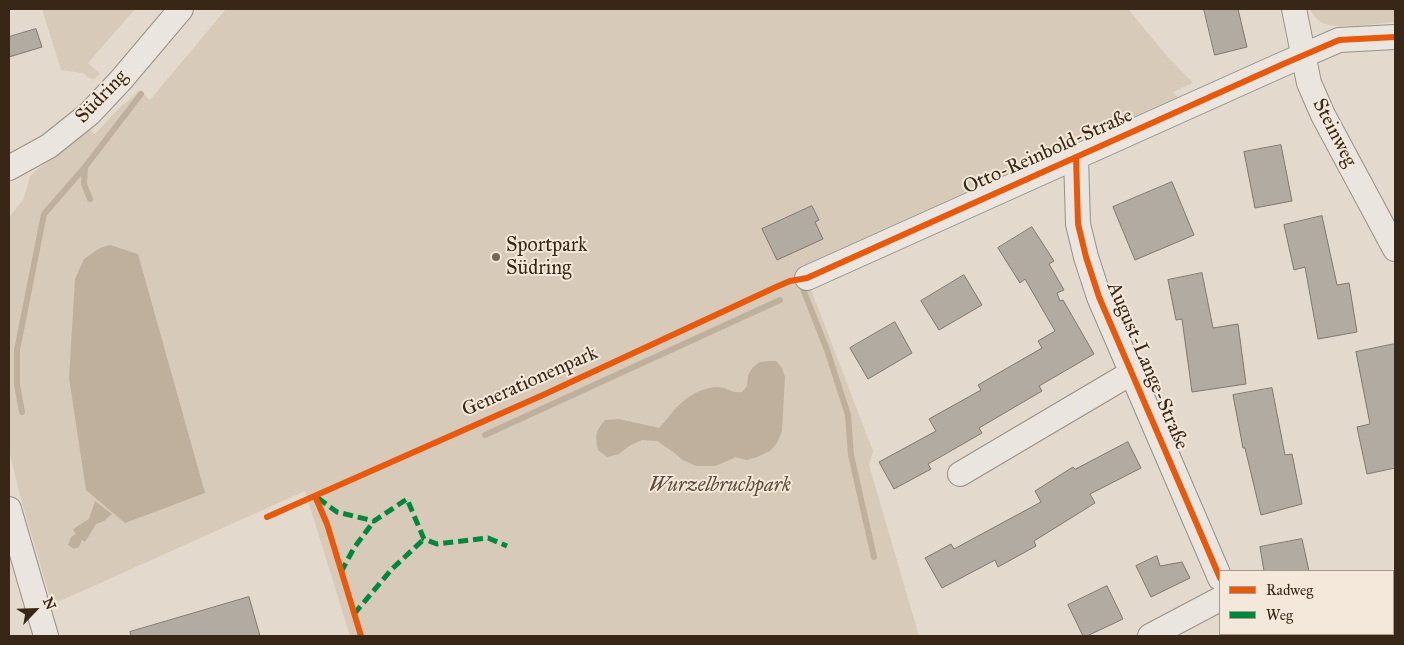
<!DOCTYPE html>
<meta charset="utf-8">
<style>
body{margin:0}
#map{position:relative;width:1404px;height:645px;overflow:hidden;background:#e3dacd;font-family:"IM FELL Great Primer",serif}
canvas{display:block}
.frame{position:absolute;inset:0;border:10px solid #382717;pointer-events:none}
.legend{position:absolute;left:1219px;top:570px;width:175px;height:65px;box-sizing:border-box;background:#f3e8d9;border:1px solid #a89b8b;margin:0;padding:6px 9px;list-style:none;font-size:15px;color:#382717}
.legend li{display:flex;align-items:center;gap:10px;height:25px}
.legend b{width:25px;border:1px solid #a89b8b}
.north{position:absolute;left:10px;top:585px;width:50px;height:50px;-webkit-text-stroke:4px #f3e8d9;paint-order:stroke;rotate:66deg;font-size:14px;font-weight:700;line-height:20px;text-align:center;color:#382717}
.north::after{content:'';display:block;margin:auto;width:18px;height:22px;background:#382717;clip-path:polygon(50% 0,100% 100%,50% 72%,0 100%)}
</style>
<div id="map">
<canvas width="1404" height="645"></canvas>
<div class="frame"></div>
<ul class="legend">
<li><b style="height:6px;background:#e8590c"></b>Radweg</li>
<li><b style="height:6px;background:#00873e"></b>Weg</li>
</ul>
<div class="north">N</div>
</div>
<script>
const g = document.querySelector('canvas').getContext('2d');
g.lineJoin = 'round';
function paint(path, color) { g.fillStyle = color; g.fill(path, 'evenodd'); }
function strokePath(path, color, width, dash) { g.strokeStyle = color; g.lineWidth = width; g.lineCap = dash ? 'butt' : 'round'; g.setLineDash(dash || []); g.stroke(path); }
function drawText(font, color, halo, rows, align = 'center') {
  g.font = font + ' "IM FELL Great Primer",serif'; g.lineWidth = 4; g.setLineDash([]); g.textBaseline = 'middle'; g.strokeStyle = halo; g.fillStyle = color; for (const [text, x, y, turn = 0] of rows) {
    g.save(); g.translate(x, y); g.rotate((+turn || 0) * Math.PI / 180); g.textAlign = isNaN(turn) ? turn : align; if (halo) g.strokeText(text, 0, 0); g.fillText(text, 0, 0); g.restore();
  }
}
paint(new Path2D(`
 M42 9H135L88 63 100 74 94 79 89 78 83 73 61 70Z
 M226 9H1128L1167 56 1193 83 1173 92 1178 97 802 266 873 451 869 465 919 636H350L305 491 60 601 50 598 19 492 9 450V217L23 200 30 177 34 172 90 130 95 134 122 105 127 102 139 90 150 100Z
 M1310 9H1395V22C1379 23 1337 30 1323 23 1317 20 1313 15 1310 9Z`), '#d7cab8');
paint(new Path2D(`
 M110 245 138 254 205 493 125 523 86 490 69 378 75 279 84 259 100 248Z
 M769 361H776L782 368 785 377 782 431 777 443 770 451 757 457 747 460 735 457 732 459 715 466H696L683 460 672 451 657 441 642 440 629 446 619 454 607 457 598 450C595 435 595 432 605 420L619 419 659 428C666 421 671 413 677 407 687 396 705 386 719 387 728 388 731 393 742 392L747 386 748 375 753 367 760 362Z
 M95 501 112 514 104 521 96 524 85 542 82 540 79 547 74 549 68 545 71 537 76 534 73 530 76 527 89 519Z`), '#bfb09d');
strokePath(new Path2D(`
 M90 199 84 184 85 167 141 94
 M803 289 827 350 848 415 851 455 874 557
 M22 412 17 385V350L44 214 85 167
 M485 435 780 300`), '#bfb09d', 6);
const building = new Path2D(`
 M1204 9H1238L1247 47 1215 55Z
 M36 29 42 47 9 57V37Z
 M1281 145 1292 201 1255 208 1244 152Z
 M1172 182 1194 235 1135 260 1113 207Z
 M812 206 819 220 815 222 823 239 777 260 762 229Z
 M1322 216 1337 285 1349 283 1357 332 1318 339 1305 267 1294 270 1284 225Z
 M1032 227 1054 261 1049 264 1064 290 1057 293 1060 301 1063 300 1094 354 1039 386 1042 391 979 428 982 433 928 464 931 469 894 489 879 462 936 431 929 419 981 390 978 385 1042 348 1038 341 1055 331 1025 279 1020 283 998 248Z
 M1202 273 1213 328 1238 324 1246 384 1192 392 1182 319 1176 320 1168 280Z
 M964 275 982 305 939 330 921 301Z
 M895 322 912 353 868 379 850 348Z
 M1395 344V468L1367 474 1357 427 1370 424 1356 352Z
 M1272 388 1285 455 1292 454 1302 504 1261 515 1245 448H1243L1233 395Z
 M1128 442 1141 468 1090 494 1095 503 1034 541 1036 546 998 567 995 560 942 588 925 558 951 544 954 549 1041 502 1035 491 1073 467 1075 469Z
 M1302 539 1309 571H1264L1260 547Z
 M1157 556 1160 566 1182 562 1190 578 1151 597 1136 566Z
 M1107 586 1123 619 1087 636H1083L1068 605Z
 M249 597 260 636H131L130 632Z`);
paint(building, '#b2aba1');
strokePath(building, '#7f786f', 1);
const minor = new Path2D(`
 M1294 9 1309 83 1323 115 1395 249
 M1076 157 1078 224 1086 257 1099 297 1220 578
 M9 168 49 146 89 114 121 80 181 9
 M807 278 1281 65 1339 40 1395 37
 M960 474 1131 373
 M9 509 46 636
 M1150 636 1220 599`);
strokePath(minor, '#989087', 26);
strokePath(minor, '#eae5de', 24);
strokePath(new Path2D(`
 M318 498 337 512 374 521 407 499 424 539 437 544 488 538 507 546
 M341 572 354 548 374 521
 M354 614 392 569 424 539
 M1388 634 1389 636
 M1330 636 1333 634`), '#00873e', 5, [10, 5]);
strokePath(new Path2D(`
 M1076 157 1078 224 1086 257 1099 297 1220 578
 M315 496 327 524 361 636
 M267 517 543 395 776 287 790 281 807 278 1281 65 1339 40 1395 37`), '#e8590c', 6);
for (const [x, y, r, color] of [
 [496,257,5,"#746657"]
]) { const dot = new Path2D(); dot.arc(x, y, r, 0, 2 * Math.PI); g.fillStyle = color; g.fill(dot); strokePath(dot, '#f3e8d9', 2); }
drawText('20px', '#382717', '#f3e8d9', [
 ["Südring",102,97,-46],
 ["Steinweg",1334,133,63],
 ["Otto-Reinbold-Straße",1048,152,-24],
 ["August-Lange-Straße",1147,366,67],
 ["Generationenpark",530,382,-24]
]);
drawText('20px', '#382717', '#f3e8d9', [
 ["Sportpark",506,246],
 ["Südring",506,269]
], 'left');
drawText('italic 20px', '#5d4c3b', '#f3e8d9', [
 ["Wurzelbruchpark",720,486]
]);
</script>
